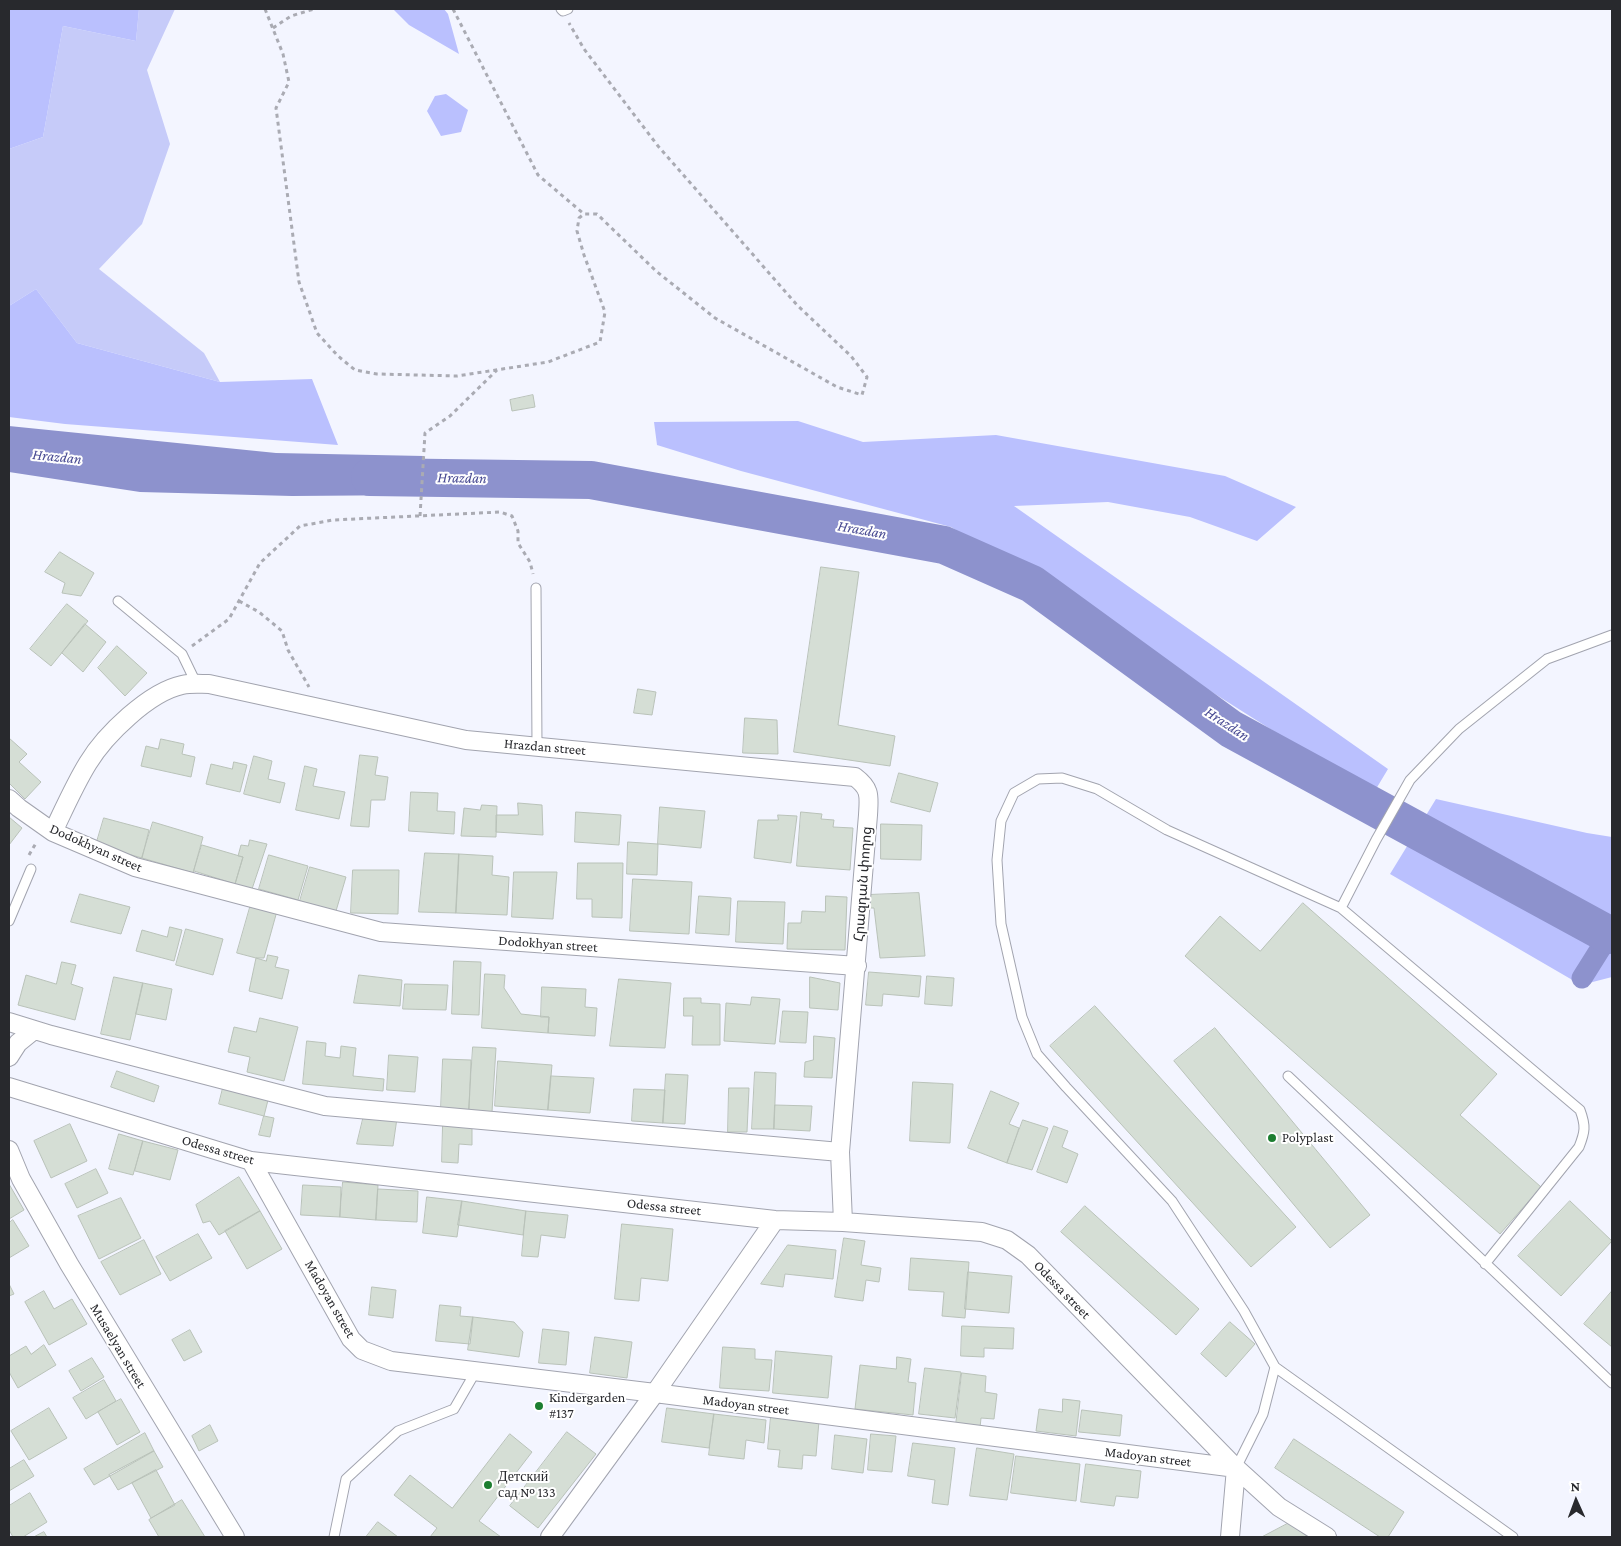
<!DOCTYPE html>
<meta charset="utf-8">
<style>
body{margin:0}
#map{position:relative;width:1621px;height:1546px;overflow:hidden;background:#f3f5ff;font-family:"Crimson Pro",serif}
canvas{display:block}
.frame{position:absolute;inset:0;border:10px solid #28292d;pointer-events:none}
.north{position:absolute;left:1551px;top:1476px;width:50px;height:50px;-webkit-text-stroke:4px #fff;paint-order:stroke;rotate:358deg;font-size:14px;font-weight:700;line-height:20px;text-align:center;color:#28292d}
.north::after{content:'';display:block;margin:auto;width:18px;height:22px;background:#28292d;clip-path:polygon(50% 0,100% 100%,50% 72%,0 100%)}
</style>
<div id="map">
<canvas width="1621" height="1546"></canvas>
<div class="frame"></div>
<div class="north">N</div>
</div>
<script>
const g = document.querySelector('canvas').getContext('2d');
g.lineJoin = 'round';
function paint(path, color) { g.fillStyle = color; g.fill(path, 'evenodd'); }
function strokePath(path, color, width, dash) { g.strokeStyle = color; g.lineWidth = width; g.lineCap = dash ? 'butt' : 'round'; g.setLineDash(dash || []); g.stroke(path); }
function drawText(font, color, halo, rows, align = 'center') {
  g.font = font + ' "Crimson Pro","Noto Sans Armenian",serif'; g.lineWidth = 4; g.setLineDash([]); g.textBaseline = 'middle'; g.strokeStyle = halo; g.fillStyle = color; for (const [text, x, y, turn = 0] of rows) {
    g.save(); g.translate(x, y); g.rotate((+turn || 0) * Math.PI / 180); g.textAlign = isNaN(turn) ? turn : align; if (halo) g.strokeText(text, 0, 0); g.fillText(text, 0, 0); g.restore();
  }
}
paint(new Path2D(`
 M139 9H175L147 70 170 144 142 224 99 269 204 353 220 382 77 343 36 289 9 306V149L43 137 63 26 136 41Z`), '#c6cbf9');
paint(new Path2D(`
 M9 9H139L136 41 63 26 43 137 9 149Z
 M393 9H444L448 14 459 54 409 25Z
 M446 94 468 110 461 132 441 136 427 111 435 96Z
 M36 289 77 343 220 382 312 379 338 445 65 424 9 417V306Z
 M798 421 863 442 996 435 1225 476 1296 507 1257 541 1190 517 1108 502 1014 506 1388 769 1373 794 951 527 741 471 657 445 654 422Z
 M1436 799 1587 833 1612 837V977L1581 985 1390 874Z`), '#bac0fe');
paint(new Path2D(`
 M9 426 276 453 424 456 421 495 292 496 140 492 9 472Z`), '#8d92cd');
strokePath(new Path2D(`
 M1582 978 1609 935`), '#8d92cd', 21);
strokePath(new Path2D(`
 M370 477 591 480 944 545 1032 584 1231 729 1609 935 1612 934`), '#8d92cd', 38);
const building = new Path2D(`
 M533 395 535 407 512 411 510 400Z
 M60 552 94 573 81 596 62 593 65 583 45 572Z
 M821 567 859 572 838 725 895 736 890 766 794 752Z
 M67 604 88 621 51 666 30 649Z
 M85 624 106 642 83 672 62 653Z
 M117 646 147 673 125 696 98 668Z
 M638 689 656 692 652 715 634 713Z
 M745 718 777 720 778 754 743 753Z
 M9 738 27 754 19 762 41 782 25 799 9 783Z
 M161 739 184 744 182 754 195 757 191 777 141 766 146 746 158 749Z
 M360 755 378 757 375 775 388 777 385 800H371L369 827 351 826Z
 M254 756 272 761 268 779 285 783 280 803 244 794Z
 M234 762 247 765 240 792 206 784 211 764 232 769Z
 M305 766 317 769 313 786 345 792 339 819 296 810Z
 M899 773 938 783 930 812 891 802Z
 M411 792 438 793 437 811 455 812 454 834 409 831Z
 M518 803 542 805 543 835 496 832V815H518Z
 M482 805 497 806 496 837 461 836 464 808 480 810Z
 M660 807 705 811 701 848 658 844Z
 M576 812 621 815 619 845 575 842Z
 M801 812 822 814 821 819 834 820 833 827 853 828 850 870 797 866Z
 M778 815 797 816 791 863 754 858 758 820H778Z
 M9 817 22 828 9 845Z
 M104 818 149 830 142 858 96 845Z
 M153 822 203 837 193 873 142 858Z
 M881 824 922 825 921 860 881 859Z
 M250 840 267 844 252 889 235 884 243 857 238 856 241 845 248 846Z
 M628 842 658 844 657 875 627 874Z
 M202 845 243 857 235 884 194 871Z
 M425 853 459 854 456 913 419 912Z
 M459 854 493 856 492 875 509 877 507 915 456 913Z
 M269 855 308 866 298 900 259 889Z
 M578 863H623L622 918 592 917V899H577Z
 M310 867 346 877 336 911 300 901Z
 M353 870H399L398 914 351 913Z
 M514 872H557L553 919 512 917Z
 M633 879 692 882 689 934 630 931Z
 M919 893 925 956 880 958 874 908H866L867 895Z
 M80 894 130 907 121 934 71 922Z
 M699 896 731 898 729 935 696 933Z
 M826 896 847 897 845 950 787 949 788 923H801L802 911 825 912Z
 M738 901 785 902 783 944 736 942Z
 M1303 903 1497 1074 1460 1115 1541 1187 1500 1234 1185 956 1220 916 1260 951Z
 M251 904 277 911 264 958H256L237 953Z
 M170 927 182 930 174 961 136 951 142 930 167 937Z
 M186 929 223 939 213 975 176 965Z
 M268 955 278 957 275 967 289 970 282 999 249 991 256 958 266 961Z
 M454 961 481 962 479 1015 452 1014Z
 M62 962 76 965 71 984 83 988 75 1020 18 1005 26 975 56 984Z
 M869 972 921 976 919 997 883 994 882 1006 866 1005Z
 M485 974 505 975 504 988 521 1014 549 1017 548 1033 482 1028Z
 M359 975 402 980 400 1006 354 1003Z
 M927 976 954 978 952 1006 925 1004Z
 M114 977 143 983 130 1040 101 1034Z
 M810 977 840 983 838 1010 810 1008Z
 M619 979 671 983 665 1048 610 1046Z
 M143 983 172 989 166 1020 136 1014Z
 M405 984 448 985 446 1010 403 1009Z
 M542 987 586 989 585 1007 597 1008 595 1036 548 1033 549 1017H541Z
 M752 997 780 999 775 1044 724 1041 726 1003 750 1005Z
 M684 998H701V1003L720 1004V1045H692L693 1016H684Z
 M1095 1006 1296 1227 1251 1267 1050 1046Z
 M783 1011 808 1012 806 1043 780 1042Z
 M260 1018 298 1027 284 1081 247 1072 250 1057 228 1052 234 1027 256 1032Z
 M1215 1028 1370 1215 1330 1248 1174 1061Z
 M814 1036 835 1038 832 1078 804 1077 805 1062 813 1060Z
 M307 1041 326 1043 325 1056 340 1058 341 1046 356 1048 353 1076 384 1079 383 1091 303 1084Z
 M473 1047 496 1048 492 1112 469 1110Z
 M389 1055 418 1057 415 1092 387 1090Z
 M443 1059 471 1060 469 1110 441 1109Z
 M498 1061 552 1065 548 1110 495 1106Z
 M117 1071 159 1086 154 1102 111 1087Z
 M755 1072 776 1073 774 1129H752Z
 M666 1074 688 1075 685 1124 663 1123Z
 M551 1076 594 1078 590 1113 548 1110Z
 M913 1082 953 1084 950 1143 910 1141Z
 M223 1088 268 1100 264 1116 219 1104Z
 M729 1088H749L747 1132H728Z
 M634 1089 665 1090 663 1123 632 1121Z
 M991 1091 1019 1103 1009 1124 1019 1128 1007 1163 968 1148Z
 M775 1105 812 1106 810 1131 774 1129Z
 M364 1115 397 1118 393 1146 357 1144Z
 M264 1116 274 1118 270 1137 259 1135Z
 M1023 1120 1048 1128 1032 1170 1007 1163Z
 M70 1124 87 1161 51 1178 34 1141Z
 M443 1124 472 1125V1145L459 1144 458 1163 442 1162Z
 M1054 1126 1068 1131 1062 1147 1078 1154 1067 1183 1037 1172Z
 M119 1134 143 1141 133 1175 109 1169Z
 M143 1141 178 1150 170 1180 135 1171Z
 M96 1169 108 1193 77 1208 65 1184Z
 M239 1177 260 1211 219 1235 210 1221 203 1223 196 1205Z
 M343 1182 378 1185 376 1220 340 1217Z
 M9 1184 24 1210 9 1219Z
 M303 1185 341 1187 340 1217 301 1215Z
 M378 1189 418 1191 417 1222 376 1220Z
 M427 1197 462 1201 457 1237 423 1233Z
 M121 1198 141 1238 99 1259 78 1216Z
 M462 1201 526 1211 523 1235 458 1225Z
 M1570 1201 1612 1241 1561 1296 1518 1256Z
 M1085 1206 1199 1309 1176 1335 1061 1232Z
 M260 1211 282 1249 247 1269 225 1231Z
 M526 1211 568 1215 565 1238 541 1235 538 1257 522 1256Z
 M13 1220 29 1246 9 1258V1223Z
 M622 1224 673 1229 668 1281 641 1278 639 1301 615 1299Z
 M198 1234 212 1258 170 1281 156 1257Z
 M844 1238 865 1241 861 1265 881 1268 879 1282 866 1280 863 1301 835 1297Z
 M144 1240 161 1274 120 1295 101 1262Z
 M788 1245 836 1250 833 1279 785 1274 783 1287 761 1284Z
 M911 1258 969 1262 965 1318 942 1316 944 1292 909 1290Z
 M968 1272 1012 1276 1009 1313 965 1309Z
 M9 1284 14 1294 9 1296Z
 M372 1287 396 1290 393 1318 369 1315Z
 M44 1291 54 1309 72 1299 87 1324 49 1345 25 1302Z
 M1612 1291V1347L1584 1324Z
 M440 1305 461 1307 460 1316 473 1317 470 1344 436 1341Z
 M473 1317 514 1322 523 1332 519 1357 468 1350Z
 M1230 1322 1255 1344 1226 1377 1201 1354Z
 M962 1326 1014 1328 1013 1349 984 1348V1357L961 1356Z
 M543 1329 569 1332 566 1365 539 1363Z
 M190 1330 202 1352 184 1361 172 1340Z
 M595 1337 632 1342 627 1378 590 1373Z
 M44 1345 56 1365 18 1388 9 1372V1356L26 1346 31 1354Z
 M723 1347 755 1349V1359L772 1360 769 1391 720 1388Z
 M776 1351 832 1356 828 1398 773 1393Z
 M897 1357 911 1359 908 1382 916 1383 913 1415 855 1409 860 1365 896 1369Z
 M92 1358 104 1377 81 1391 69 1371Z
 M925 1368 961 1372 955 1418 919 1414Z
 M962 1373 986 1376 985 1392 997 1394 994 1419 981 1418 980 1428 956 1425Z
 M104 1380 116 1401 86 1419 73 1398Z
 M121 1399 140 1432 117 1445 98 1412Z
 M1063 1399 1080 1401 1076 1436 1036 1431 1039 1409 1062 1412Z
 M49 1408 67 1438 29 1460 11 1431Z
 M667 1408 714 1414 709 1448 662 1442Z
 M1082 1410 1122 1415 1120 1436 1079 1432Z
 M714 1414 766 1420 764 1443 746 1440 744 1459 709 1455Z
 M771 1416 819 1421 816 1456 803 1455 802 1469 778 1467 780 1450 768 1449Z
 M210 1425 218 1441 199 1451 192 1436Z
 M567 1432 596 1454 538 1528 510 1506Z
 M145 1433 154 1451 94 1485 84 1469Z
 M510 1434 532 1452 479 1521 501 1537H430L437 1528 394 1495 410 1475 452 1508Z
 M871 1434 896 1436 892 1472 868 1470Z
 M835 1435 867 1439 863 1473 832 1469Z
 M1294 1439 1404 1512 1388 1537H1380L1275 1468Z
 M913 1443 955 1448 948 1505 932 1503 935 1480 908 1476Z
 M977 1448 1014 1454 1007 1500 970 1496Z
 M154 1451 163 1467 118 1490 109 1475Z
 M1016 1456 1080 1464 1076 1501 1011 1493Z
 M24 1460 34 1476 9 1491V1469Z
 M1086 1464 1141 1471 1138 1498 1116 1496 1114 1506 1081 1502Z
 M156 1470 175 1505 151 1518 132 1483Z
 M30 1493 47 1522 23 1537H13L9 1530V1506Z
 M182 1500 205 1537H159L149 1520Z
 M378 1522 398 1537H366Z
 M1289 1523 1308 1537H1262Z
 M44 1532 47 1537H34Z`);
paint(building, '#d5ded5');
strokePath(building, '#b9c2b9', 1);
const lane = new Path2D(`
 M561 9 563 11 568 9
 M536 588 537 746
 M118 601 182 654 196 683
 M1341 908 1376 840 1410 780 1459 729 1547 659 1612 635
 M9 921 31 869
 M1288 1076 1612 1383
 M1485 1264 1579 1147C1585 1132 1586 1126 1580 1110L1341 908 1167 830 1097 789 1062 778 1038 779 1014 793 1001 821 997 860 1001 924 1022 1017 1037 1054 1066 1087 1172 1201 1244 1311 1275 1367 1513 1537
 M1236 1468 1263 1414 1275 1367
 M334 1537 346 1479 398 1431 454 1409 476 1371`);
const street = new Path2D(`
 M9 799 19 808 53 832 135 867 381 932 857 966
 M53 832C64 809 75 784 88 763 105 735 149 692 182 685 191 683 200 684 209 684L466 740 855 777C871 789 869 796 868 815L840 1152 843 1222
 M9 1022 51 1035 325 1106 840 1152
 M9 1057 18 1043 34 1030
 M9 1087 251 1161 775 1220 843 1222 982 1232 1007 1240 1028 1255 1236 1468 1279 1507 1327 1537
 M9 1150 21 1179 69 1264 235 1537
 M251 1161 351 1339 362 1350 391 1361 655 1393 1236 1468
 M550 1537 655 1393 775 1220
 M1230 1537 1236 1468`);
strokePath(lane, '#a2a4af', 11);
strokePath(street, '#a2a4af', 20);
strokePath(new Path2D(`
 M265 9 283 54 289 82 276 108 299 282 317 333 338 356 355 370 377 374 457 376 548 362 600 342 605 312 584 255 577 231 579 218 584 214H597L656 271 715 318 837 387 862 395 867 377 851 356 797 305 658 146 584 49 569 23
 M453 9 538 175 584 214
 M273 28 291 16 314 9
 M420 516 425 433 450 416 497 370
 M239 601 259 612 282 631 288 650 309 687
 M192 646 229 619 260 563 300 526 333 520 500 512 512 516 518 531V543L530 562 533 574
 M29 855 36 843`), '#aaabb3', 3, [4, 4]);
strokePath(lane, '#fff', 9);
strokePath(street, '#fff', 18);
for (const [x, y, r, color] of [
 [1272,1138,5,"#1c7e30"],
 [539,1406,5,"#1c7e30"],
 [488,1485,5,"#1c7e30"]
]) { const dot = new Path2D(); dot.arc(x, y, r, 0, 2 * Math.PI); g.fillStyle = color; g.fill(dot); strokePath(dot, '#fff', 2); }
drawText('14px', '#28292d', '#fff', [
 ["Hrazdan street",545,747,5],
 ["Dodokhyan street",96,848,24],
 ["Հրազդան փողոց",863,884,-86],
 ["Dodokhyan street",548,944,4],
 ["Odessa street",218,1150,16],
 ["Odessa street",664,1207,6],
 ["Odessa street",1062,1290,46],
 ["Madoyan street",330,1299,60],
 ["Musaelyan street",118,1346,59],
 ["Madoyan street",746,1405,7],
 ["Madoyan street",1148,1457,7]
]);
drawText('14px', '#28292d', '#fff', [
 ["Polyplast",1282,1138],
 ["Kindergarden",549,1398],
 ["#137",549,1414],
 ["Детский",498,1477],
 ["сад № 133",498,1493]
], 'left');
drawText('italic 15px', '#474992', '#fff', [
 ["Hrazdan",57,457,6],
 ["Hrazdan",462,478,1],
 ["Hrazdan",862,530,10],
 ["Hrazdan",1227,724,33]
]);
</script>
